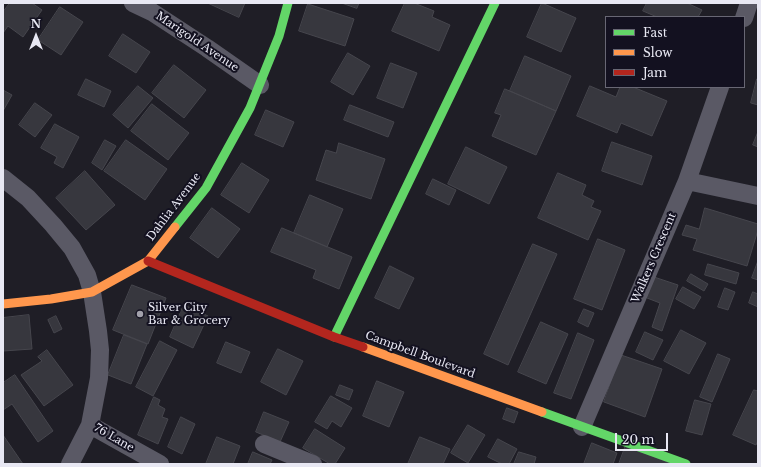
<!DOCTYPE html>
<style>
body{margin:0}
#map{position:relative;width:761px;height:467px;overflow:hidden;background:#1f1e26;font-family:"Libre Baskerville",serif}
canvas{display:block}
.frame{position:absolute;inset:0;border:4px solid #e8e8f3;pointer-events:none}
.legend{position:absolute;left:605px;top:16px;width:140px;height:72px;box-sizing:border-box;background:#131120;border:1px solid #686774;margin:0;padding:5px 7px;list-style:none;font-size:12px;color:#e8e8f3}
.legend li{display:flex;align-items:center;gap:8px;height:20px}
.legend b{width:20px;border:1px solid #686774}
.north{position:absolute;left:16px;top:16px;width:40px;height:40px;-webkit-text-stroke:3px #131120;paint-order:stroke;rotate:0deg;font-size:11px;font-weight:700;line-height:16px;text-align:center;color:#e8e8f3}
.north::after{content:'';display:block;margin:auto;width:14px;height:18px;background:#e8e8f3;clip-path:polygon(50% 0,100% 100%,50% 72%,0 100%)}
.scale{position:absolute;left:615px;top:433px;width:53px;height:18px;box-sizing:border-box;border:2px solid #e8e8f3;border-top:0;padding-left:5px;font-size:12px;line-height:14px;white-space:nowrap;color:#e8e8f3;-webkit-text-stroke:3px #131120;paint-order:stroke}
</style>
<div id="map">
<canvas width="761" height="467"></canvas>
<div class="frame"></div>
<ul class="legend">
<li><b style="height:5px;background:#63d668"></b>Fast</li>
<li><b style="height:5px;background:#ff974d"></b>Slow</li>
<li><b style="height:5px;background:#b3261e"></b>Jam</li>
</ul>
<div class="north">N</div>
<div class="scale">20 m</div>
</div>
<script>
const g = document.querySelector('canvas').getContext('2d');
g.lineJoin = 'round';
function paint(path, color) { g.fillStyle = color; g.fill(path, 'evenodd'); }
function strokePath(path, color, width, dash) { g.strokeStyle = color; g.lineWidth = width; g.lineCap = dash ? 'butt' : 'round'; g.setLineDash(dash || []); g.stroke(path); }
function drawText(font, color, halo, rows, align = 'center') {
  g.font = font + ' "Libre Baskerville",serif'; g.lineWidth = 4; g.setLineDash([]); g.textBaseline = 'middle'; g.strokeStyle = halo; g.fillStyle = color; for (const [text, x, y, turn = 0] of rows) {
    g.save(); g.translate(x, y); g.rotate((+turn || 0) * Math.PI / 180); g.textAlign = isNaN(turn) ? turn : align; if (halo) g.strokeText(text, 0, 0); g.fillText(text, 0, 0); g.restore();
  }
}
const building = new Path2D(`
 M10 3H32L42 10 23 37 8 26 3 33V12Z
 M208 3H245L239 17Z
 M342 3H359L357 8Z
 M405 3H414L434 11 432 17 450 25 439 51 392 31Z
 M542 3 576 18 561 52 527 37Z
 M647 3H687L702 10 698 17H657L643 11Z
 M308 4 354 19 345 46 299 31Z
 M60 7 83 22 61 55 38 40Z
 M123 34 150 52 136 73 109 56Z
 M348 53 370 66 353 95 331 82Z
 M525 56 571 76 556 111 510 91Z
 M391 63 417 73 403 108 377 98Z
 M174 65 206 90 184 118 152 93Z
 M86 79 111 91 104 107 78 95Z
 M757 79H758V105L751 103Z
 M138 86 153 98 128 128 113 115Z
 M590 86 616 97 620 87H633L667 101 652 136 621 123 617 133 577 116Z
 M505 89 556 111 536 155 492 136 501 115 495 113Z
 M3 90 12 95 3 111Z
 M35 103 52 115 35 137 19 125Z
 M152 104 189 133 168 160 131 131Z
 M350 105 394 122 388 137 344 120Z
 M266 110 294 122 283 147 255 135Z
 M55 124 79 137 63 168 54 163 57 157 41 148Z
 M758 132V147L753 145Z
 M105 140 116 146 102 170 92 163Z
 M126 140 167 169 145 200 104 171Z
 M612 142 652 156 642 185 602 171Z
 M339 143 385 159 371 199 316 180 326 150 336 153Z
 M466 147 507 167 489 204 448 184Z
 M242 163 269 180 249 213 221 195Z
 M85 171 115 205 86 230 56 198Z
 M558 173 586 185 582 195 594 201 591 207 601 211 588 240 538 218Z
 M433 179 456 190 449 205 426 194Z
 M310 195 343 209 327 247 294 233Z
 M212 208 240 229 218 258 190 238Z
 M705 208 758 224V230L747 266 693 250 697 239 682 235 686 225 699 229Z
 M282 228 352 257 339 289 313 278 316 270 271 252Z
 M598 239 625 250 602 310 574 299Z
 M533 244 557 254 508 365 484 354Z
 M758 261V280L752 278Z
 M708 264 739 273 736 284 705 275Z
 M390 266 414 278 399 309 375 298Z
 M691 274 708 284 704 291 687 281Z
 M654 277 678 285 662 331 652 327 660 303 647 298Z
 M132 285 166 298 148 344 113 330Z
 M683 287 701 297 694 309 676 299Z
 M725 288 735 292 728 310 718 307Z
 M753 292 758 294V307L749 303Z
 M184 305 208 316 193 348 170 337Z
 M584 309 594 313 588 327 578 322Z
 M29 315 32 349 3 351V318Z
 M56 316 62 329 54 333 48 320Z
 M541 322 568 334 546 384 518 372Z
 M681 330 706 343 689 374 664 361Z
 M645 332 663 340 653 360 636 352Z
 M578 333 594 340 571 399 554 393Z
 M124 335 147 344 131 384 108 375Z
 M160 341 177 350 153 396 136 387Z
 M226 342 250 352 241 373 217 363Z
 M278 349 303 361 286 395 261 382Z
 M47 350 73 385 44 406 21 375 42 361 38 357Z
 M718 354 730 359 712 402 700 397Z
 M621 355 662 369 645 417 604 402Z
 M15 375 53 431 38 442 12 404 3 410V383Z
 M377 381 404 392 389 427 363 416Z
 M340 385 353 390 349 400 336 395Z
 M754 390 758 391V440L756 445 733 435Z
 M331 396 352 408 341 427 332 421 327 429 315 422Z
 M154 397 160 400 158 405 165 409 162 417 168 419 158 444 138 435Z
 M695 400 711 404 702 435 686 431Z
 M507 408 518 412 514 423 503 419Z
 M264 412 289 422 280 442 256 432Z
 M181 417 195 424 182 454 168 447Z
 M468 425 485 435 468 463 451 453Z
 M315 429 345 448 335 464H330L303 448Z
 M3 435 23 464H3Z
 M217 437 240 446 233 464H206Z
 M420 437 450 449 443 464H408Z
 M498 439 517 449 509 464H502L488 457Z
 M592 443 617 453 613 464H584Z
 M626 445 672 464H619Z
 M253 452 272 460 270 464H248Z
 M519 452 536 457 534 464H514Z`);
paint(building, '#37373e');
strokePath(building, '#46464d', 1);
strokePath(new Path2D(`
 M133 3 152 12 207 48 260 85
 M744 18 749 3
 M3 178 28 198 53 225 72 248 87 275 92 292 98 331 100 350 99 378 90 425 70 464
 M687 181 758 196
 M90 425 160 464
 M582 427 687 181 720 87
 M264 444 313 464`), '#5a5965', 18);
strokePath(new Path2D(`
 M175 227 206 188 250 108 279 36 288 3
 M334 337 495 3
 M542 412 686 464`), '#63d668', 9);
strokePath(new Path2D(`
 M3 304 51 299 92 292 148 261 175 227
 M363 347 542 412`), '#ff974d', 9);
strokePath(new Path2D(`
 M148 261 334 337 363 347`), '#b3261e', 9);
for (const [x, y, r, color] of [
 [140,314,4,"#a2a1ab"]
]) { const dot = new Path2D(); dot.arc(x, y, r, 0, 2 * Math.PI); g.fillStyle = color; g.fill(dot); strokePath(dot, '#131120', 1.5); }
drawText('11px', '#e8e8f3', '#131120', [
 ["Marigold Avenue",197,42,34],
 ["Dahlia Avenue",174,207,-53],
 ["Walkers Crescent",654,258,-67],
 ["Campbell Boulevard",420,355,20],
 ["76 Lane",114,438,30]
]);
drawText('11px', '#e8e8f3', '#131120', [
 ["Silver City",148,308],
 ["Bar & Grocery",148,321]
], 'left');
</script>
